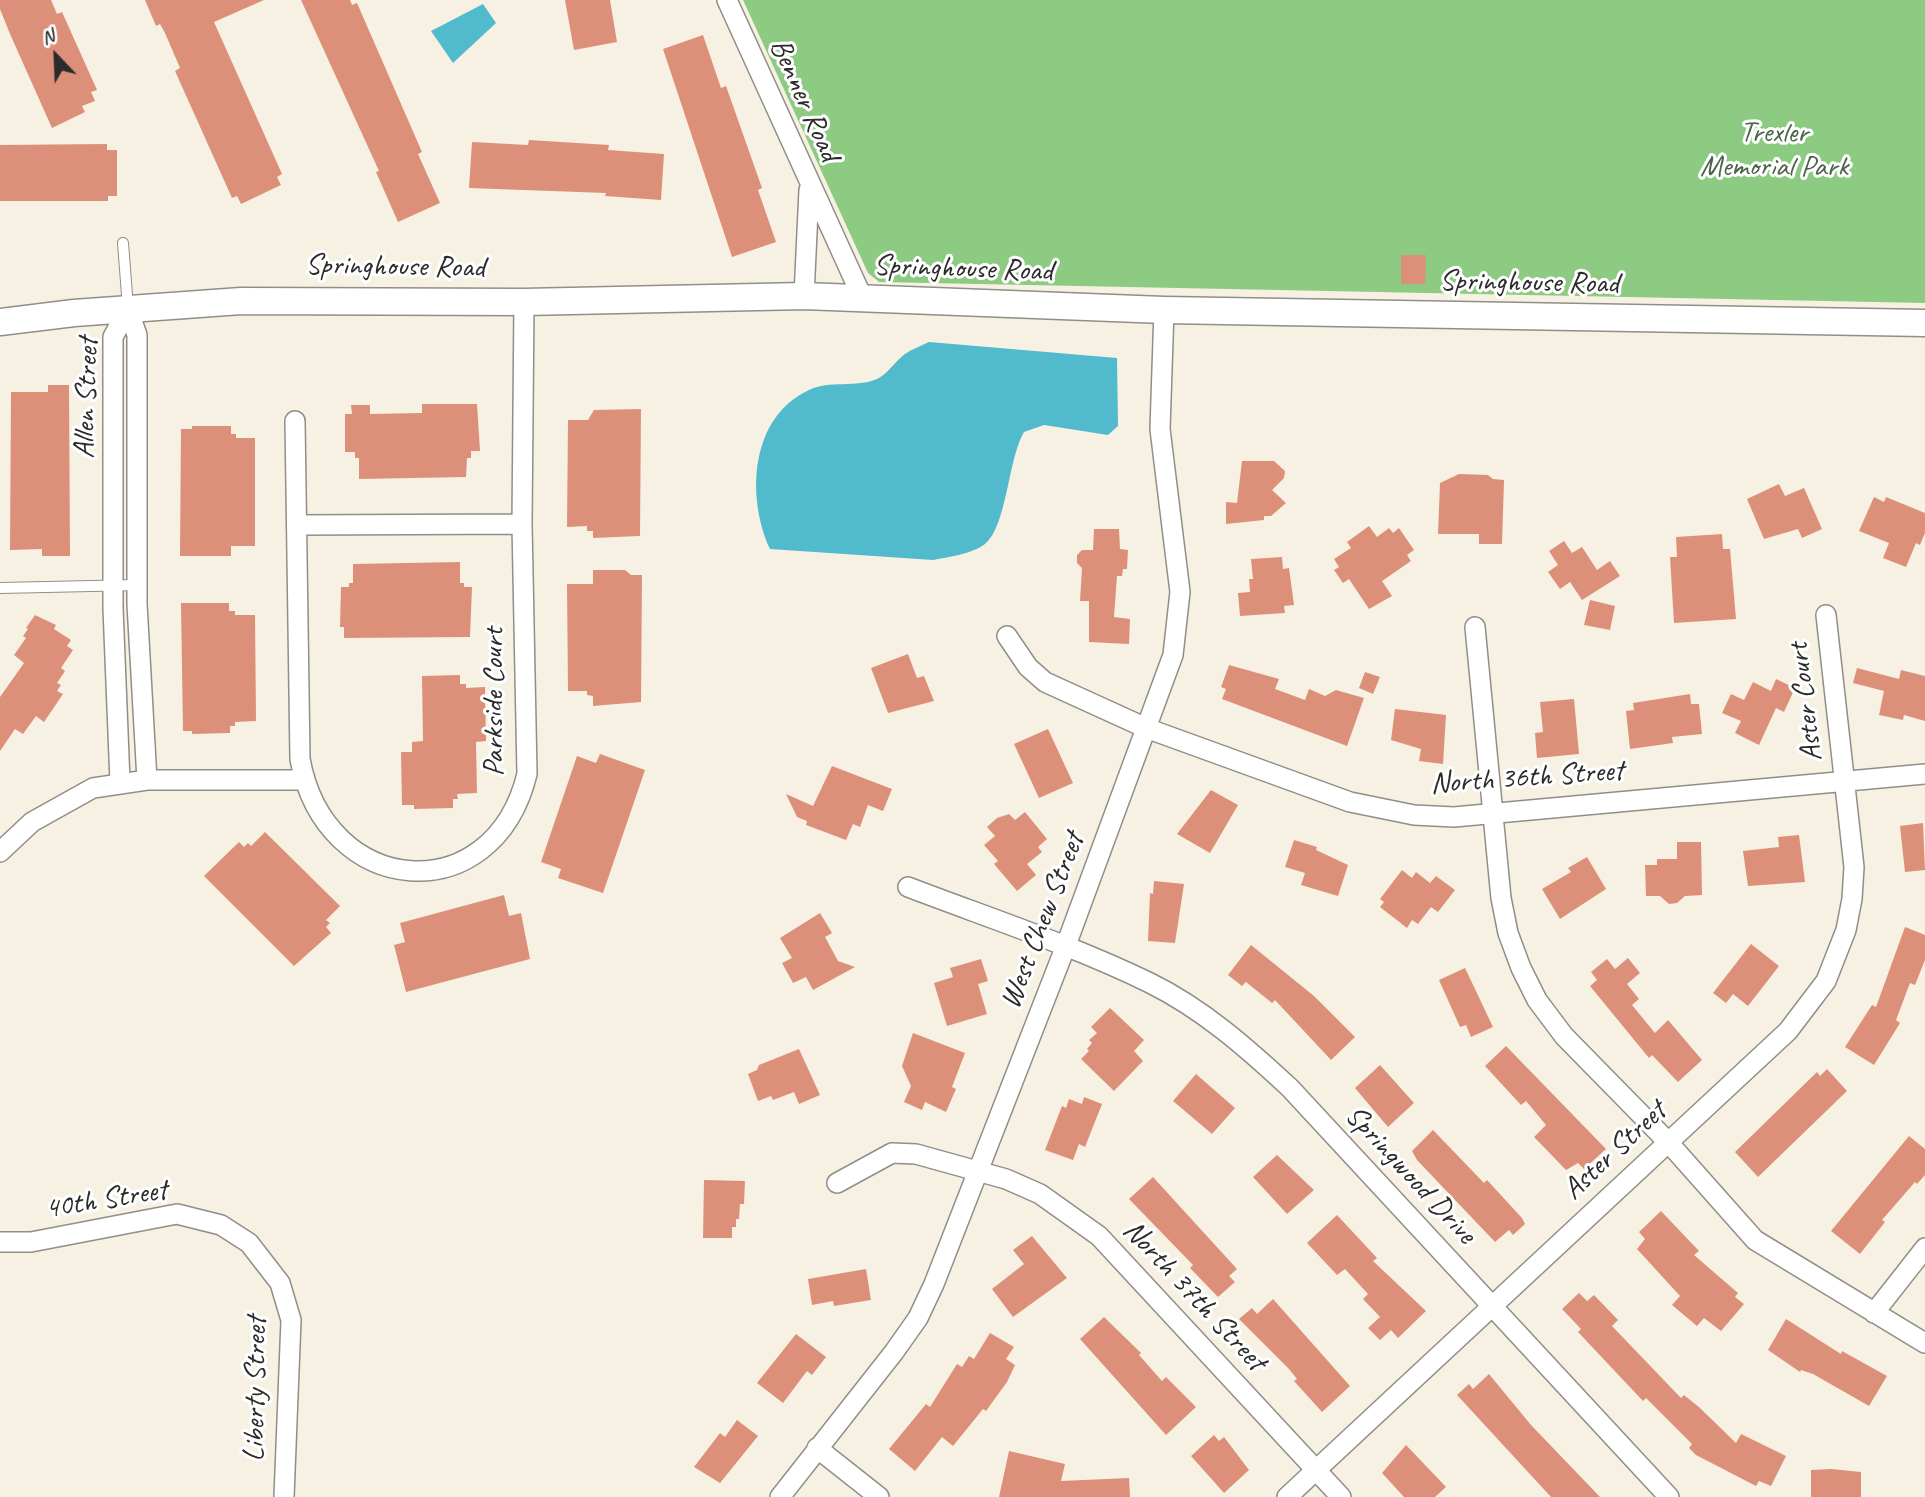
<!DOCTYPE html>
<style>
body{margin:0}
#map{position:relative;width:1925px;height:1497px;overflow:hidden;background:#f7f1e3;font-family:Caveat,sans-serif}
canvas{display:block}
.north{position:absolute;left:21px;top:21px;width:70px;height:70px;-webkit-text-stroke:5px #fff;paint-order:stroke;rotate:337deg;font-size:19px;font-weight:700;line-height:28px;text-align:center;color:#2b2b2b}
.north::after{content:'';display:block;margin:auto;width:24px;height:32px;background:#2b2b2b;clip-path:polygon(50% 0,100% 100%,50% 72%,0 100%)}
</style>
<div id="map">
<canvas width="1925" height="1497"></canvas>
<div class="north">N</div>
</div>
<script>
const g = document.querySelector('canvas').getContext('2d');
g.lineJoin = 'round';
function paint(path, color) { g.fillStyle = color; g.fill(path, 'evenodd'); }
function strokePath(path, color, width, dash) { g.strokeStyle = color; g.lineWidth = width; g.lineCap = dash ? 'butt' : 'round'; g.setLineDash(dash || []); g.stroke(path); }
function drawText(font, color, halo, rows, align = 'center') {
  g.font = font + ' Caveat,sans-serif'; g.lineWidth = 6; g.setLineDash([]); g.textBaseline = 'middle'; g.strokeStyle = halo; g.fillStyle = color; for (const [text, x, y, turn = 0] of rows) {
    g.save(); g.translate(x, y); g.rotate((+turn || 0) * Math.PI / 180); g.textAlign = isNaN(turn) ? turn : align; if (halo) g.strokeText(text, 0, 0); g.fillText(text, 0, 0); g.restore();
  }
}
paint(new Path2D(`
 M743 0H1925V303L879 282 868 273Z`), '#8ccb81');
paint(new Path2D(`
 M483 4 496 23 453 63 431 31Z
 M929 342 1117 358 1118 426 1108 435 1044 425 1024 432C1008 459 1007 526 985 544 972 554 948 557 933 560L770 549C746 497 750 417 809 390 830 380 856 388 877 379 888 374 895 361 905 354 912 349 921 346 929 342Z`), '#51bbcd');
paint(new Path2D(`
 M0 0H51L57 14 62 12 97 90 91 92 95 101 82 106 85 112 52 128 10 34 0 9Z
 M145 0H264L214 22 282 174 277 177 281 185 241 204 237 196 232 198 175 71 180 68 165 33 160 24 156 26Z
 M301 0H350L352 5 357 3 422 152 418 154 440 203 398 222 376 172 379 171Z
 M565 0H610L617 42 574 50Z
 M703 35 721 88 726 86 762 188 758 190 776 242 732 257 663 49Z
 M529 140 609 145 608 150 664 154 661 200 605 196 606 193 469 188 472 142 528 145Z
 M107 144V150H117V196H108V201H0V145Z
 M1401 255H1426L1425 284H1401Z
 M48 385H69L70 556H42V549L10 550 11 392H48Z
 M422 404H477L480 451H471V458H467L466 477 359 479V458H355V452H345V414H352L351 405H370V414L422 413Z
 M641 409 640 536 593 538V531H587V526L567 527 568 420H588L594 410Z
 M192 426H231V434H236V438H255V546H231V556H180L181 429H192Z
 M1242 461H1274L1285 471 1284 478 1272 490 1286 503 1271 516H1264V520L1226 524V502L1237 503Z
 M1459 474 1488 475 1493 479 1504 480 1502 544H1479V534H1438L1440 483Z
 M1779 484 1785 496 1804 488 1822 529 1802 538 1798 529 1764 539 1747 499Z
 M1874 497 1884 502 1886 497 1925 513V533L1920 545 1916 543 1906 567 1883 558 1889 543 1859 531Z
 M1369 526 1377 537 1389 528 1393 533 1399 528 1414 550 1407 555 1411 561 1382 581 1392 596 1369 609 1349 579 1343 583 1334 570 1339 567 1334 559 1351 548 1347 542Z
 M1094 529H1119L1120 549 1128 550 1127 569H1123L1122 576H1117L1114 617 1130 619 1129 644 1089 642V601H1080L1082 568 1077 563V555L1082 550H1093Z
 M1722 534 1723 549H1730L1736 619 1674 623 1670 557H1677L1676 537Z
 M1564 541 1572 553 1582 547 1597 570 1610 561 1620 576 1582 600 1570 582 1560 589 1548 572 1558 565 1549 551Z
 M1282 557 1283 569 1289 568 1294 605 1284 606 1285 613 1240 616 1238 593 1250 592 1249 579H1253L1251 559Z
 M460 562V583H464V587H472L470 637 344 638V627H340L341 587H349V583H353V564Z
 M593 570H625L631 575H642L641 702 593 706V696L587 695V691H568L567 584H593Z
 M1590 600 1615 606 1610 630 1584 625Z
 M181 603H229V611H235V615H255L256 721 235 722V726H230V733L192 734V731H183Z
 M35 615 56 625 54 629 71 640 67 646 73 650 61 668 65 671 57 683 61 685 57 691 63 694 44 722 36 716 23 734 15 729 0 751V697L24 663 14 655 26 638 23 636 28 629 26 628Z
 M908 654 917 678 924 676 934 701 888 713 871 668Z
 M1229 665 1279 679 1275 689 1305 700 1309 689 1325 696 1336 690 1364 698 1347 746 1222 699 1226 689 1221 687Z
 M1857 668 1899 679 1901 670 1925 676V721L1904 715 1903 720 1879 715 1884 691 1853 683Z
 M1365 672 1380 677 1373 694 1359 688Z
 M460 675V684H466V688L485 687 486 741 476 742 477 793 457 794 458 799H453V808L414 809V805H402L401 752H412V742L423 741 422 676Z
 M1776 679 1795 688 1784 712 1776 708 1759 745 1735 733 1741 721 1722 713 1731 694 1744 700 1753 682 1771 691Z
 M1690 694 1691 704H1699L1702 734 1672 737 1673 743 1630 749 1626 711 1634 710 1633 703Z
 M1574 699 1579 754 1537 758 1535 733 1543 732 1540 702Z
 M1395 709 1446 715 1443 764 1419 761 1421 749 1391 740Z
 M1048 729 1073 783 1039 798 1014 744Z
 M600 754 645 770 603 893 558 878 561 869 541 862 577 756 596 763Z
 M832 766 892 789 883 811 868 805 860 827 853 824 846 840 806 825 807 821 797 817 786 794 813 806Z
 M1211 790 1238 805 1210 853 1177 834Z
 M1025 812 1047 839 1038 847 1042 852 1027 864 1036 875 1017 891 994 864 998 861 984 845 995 836 987 827 997 818 1009 814 1015 820Z
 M1923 823 1925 870 1905 872 1900 826Z
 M265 832 340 906 326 920 330 923 326 927 331 933 294 966 204 876 239 842 244 847 248 843 251 846Z
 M1799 835 1805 882 1748 886 1743 851 1779 847 1778 837Z
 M1294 840 1317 847 1316 850 1348 865 1338 896 1301 885 1305 873 1285 867Z
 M1677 842H1701L1702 895 1685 896 1677 903 1669 904 1660 896H1646L1645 865H1657V859H1677Z
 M1587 857 1606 889 1560 919 1542 889 1571 872 1568 868Z
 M1402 870 1412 878 1416 872 1430 883 1436 876 1455 890 1438 912 1431 907 1418 924 1412 920 1407 928 1380 907 1384 902 1380 899Z
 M1154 881 1184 884 1175 943 1148 941 1150 893 1153 894Z
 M504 895 509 916 521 913 530 959 406 992 394 945 405 942 400 923Z
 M820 913 832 933 825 937 838 961 855 967 813 990 806 977 793 983 782 963 792 958 780 938Z
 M1905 927 1925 935V960L1915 985 1910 983 1896 1020 1900 1023 1874 1065 1845 1047 1872 1005 1876 1007Z
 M1751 944 1779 966 1748 1006 1733 994 1726 1003 1713 993Z
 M1251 945 1314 996 1355 1037 1331 1060 1275 1000 1272 1003 1246 982 1242 986 1228 975Z
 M1628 958 1640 973 1627 984 1639 999 1632 1005 1655 1033 1668 1020 1702 1060 1678 1082 1652 1055 1649 1058 1590 986 1597 980 1591 972 1607 959 1615 969Z
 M981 959 988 981 978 984 987 1014 947 1026 934 983 953 977 950 968Z
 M1465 968 1493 1027 1471 1037 1466 1025 1460 1027 1439 980Z
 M1110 1008 1144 1040 1134 1051 1143 1061 1114 1091 1081 1059 1089 1051 1087 1049 1092 1043 1089 1040 1097 1033 1091 1027Z
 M913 1033 965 1053 952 1087 956 1089 946 1112 925 1102 922 1110 904 1102 911 1086 902 1066Z
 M1506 1046 1606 1149 1584 1169 1578 1163 1566 1170 1534 1137 1546 1125 1526 1101 1521 1105 1485 1066Z
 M799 1049 820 1095 799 1104 794 1092 773 1100 771 1096 758 1101 748 1074 757 1070 759 1065Z
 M1380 1065 1414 1103 1388 1127 1355 1088Z
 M1827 1069 1847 1091 1758 1177 1735 1152 1817 1072 1820 1076Z
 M1196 1074 1235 1108 1212 1134 1173 1101Z
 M1084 1097 1102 1104 1085 1147 1079 1144 1073 1160 1045 1150 1062 1106 1066 1108 1069 1099 1082 1104Z
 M1433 1130 1484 1183 1487 1180 1522 1218 1525 1224 1513 1235 1509 1230 1495 1242 1417 1160 1412 1151Z
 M1909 1136 1925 1149V1175L1917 1184 1915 1182 1882 1220 1885 1222 1860 1254 1831 1231Z
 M1277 1155 1314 1190 1287 1214 1253 1177Z
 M1153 1177 1237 1269 1229 1276 1235 1282 1218 1297 1190 1268 1193 1265 1129 1199Z
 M704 1180 745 1181 744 1204H740L739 1219H736V1227H732V1238H703Z
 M1661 1211 1699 1251 1694 1255 1738 1293 1735 1297 1744 1304 1721 1331 1704 1318 1697 1326 1672 1305 1680 1296 1637 1249 1645 1239 1639 1232Z
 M1337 1215 1377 1258 1373 1261 1426 1311 1398 1338 1391 1330 1380 1340 1368 1328 1380 1317 1363 1299 1368 1294 1345 1269 1337 1275 1307 1243Z
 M1032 1236 1067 1278 1013 1317 992 1289 1024 1264 1013 1250Z
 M866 1269 871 1300 834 1306 833 1301 812 1305 808 1279Z
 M1579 1293 1587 1301 1594 1295 1618 1320 1612 1326 1681 1398 1684 1395 1700 1408 1736 1443 1741 1434 1786 1456 1771 1486 1759 1481 1756 1486 1696 1455 1689 1448 1692 1444 1646 1398 1643 1401 1578 1332 1581 1329 1562 1309Z
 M1273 1299 1350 1386 1322 1412 1294 1381 1297 1379 1289 1369 1239 1319 1252 1308 1257 1314Z
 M1104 1317 1141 1353 1139 1355 1162 1381 1166 1377 1196 1407 1166 1435 1080 1339Z
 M1786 1319 1841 1354 1842 1351 1887 1376 1869 1406 1813 1374 1801 1370 1800 1372 1768 1350Z
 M990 1333 1014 1347 1006 1359 1015 1365 1007 1382 986 1411 983 1409 953 1446 942 1437 915 1471 889 1449 926 1404 930 1407 957 1364 962 1367 969 1356 974 1359Z
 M796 1334 826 1357 812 1375 807 1371 783 1403 757 1383Z
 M1489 1374 1531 1425 1600 1497H1551L1457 1395 1469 1384 1473 1389Z
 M737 1420 758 1436 720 1483 694 1467 720 1433 725 1437Z
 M1214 1435 1219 1441 1224 1437 1249 1470 1224 1493 1191 1456Z
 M1406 1445 1446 1487 1435 1497H1404L1382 1473Z
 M1009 1451 1065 1464 1061 1481 1129 1478 1130 1497H999Z
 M1831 1469 1861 1472V1497H1811V1470Z`), '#dd9079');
const lane = new Path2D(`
 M123 243 128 308
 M0 588 138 585`);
const street = new Path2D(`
 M727 0 863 299
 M804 296 809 190
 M128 309 137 335V604L147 780
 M295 421 300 759C325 898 493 913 527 774L522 524 524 302
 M299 525 522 524
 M1475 627 1501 898 1508 933 1521 968 1537 1000 1564 1036 1668 1142 1755 1240 1925 1343
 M1007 636 1028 667 1045 682 1146 728 1350 802 1414 815 1454 817 1925 774
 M120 782 113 608V337L128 309
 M0 852 32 822 93 788 147 780H304
 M908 887C989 918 1072 945 1150 983 1203 1009 1248 1049 1290 1088L1669 1497
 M837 1183 892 1153 916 1154 1006 1179 1040 1194 1099 1236 1341 1497
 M0 1242H31L177 1214 221 1225 249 1243 280 1283 291 1320 284 1497
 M1874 1313 1925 1248
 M817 1448 879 1497
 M780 1497 894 1352 918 1318 934 1284 1065 948 1173 655 1180 592 1160 429 1164 310
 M1287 1497 1788 1031 1826 981 1846 930 1852 899 1854 867 1826 615`);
const secondary = new Path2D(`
 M0 322 74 313 241 301 524 302 804 296 1164 310 1925 323`);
strokePath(lane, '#918e87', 12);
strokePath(street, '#918e87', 22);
strokePath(secondary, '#918e87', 29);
strokePath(lane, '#fff', 10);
strokePath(street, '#fff', 19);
strokePath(secondary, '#fff', 26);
drawText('30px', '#2b2b2b', '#fff', [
 ["Benner Road",804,100,66],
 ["Springhouse Road",395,267,1],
 ["Springhouse Road",963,269,2],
 ["Springhouse Road",1529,283,1],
 ["Allen Street",87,398,-88],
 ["Parkside Court",494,702,-90],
 ["Aster Court",1806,702,-97],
 ["North 36th Street",1527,778,-4],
 ["West Chew Street",1043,921,-69],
 ["Aster Street",1615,1151,-43],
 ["Springwood Drive",1410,1175,47],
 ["40th Street",106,1200,-9],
 ["North 37th Street",1194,1296,47],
 ["Liberty Street",256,1389,-89]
]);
drawText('30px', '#4d6349', '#fff', [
 ["Trexler",1774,133],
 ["Memorial Park",1774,167]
]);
</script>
